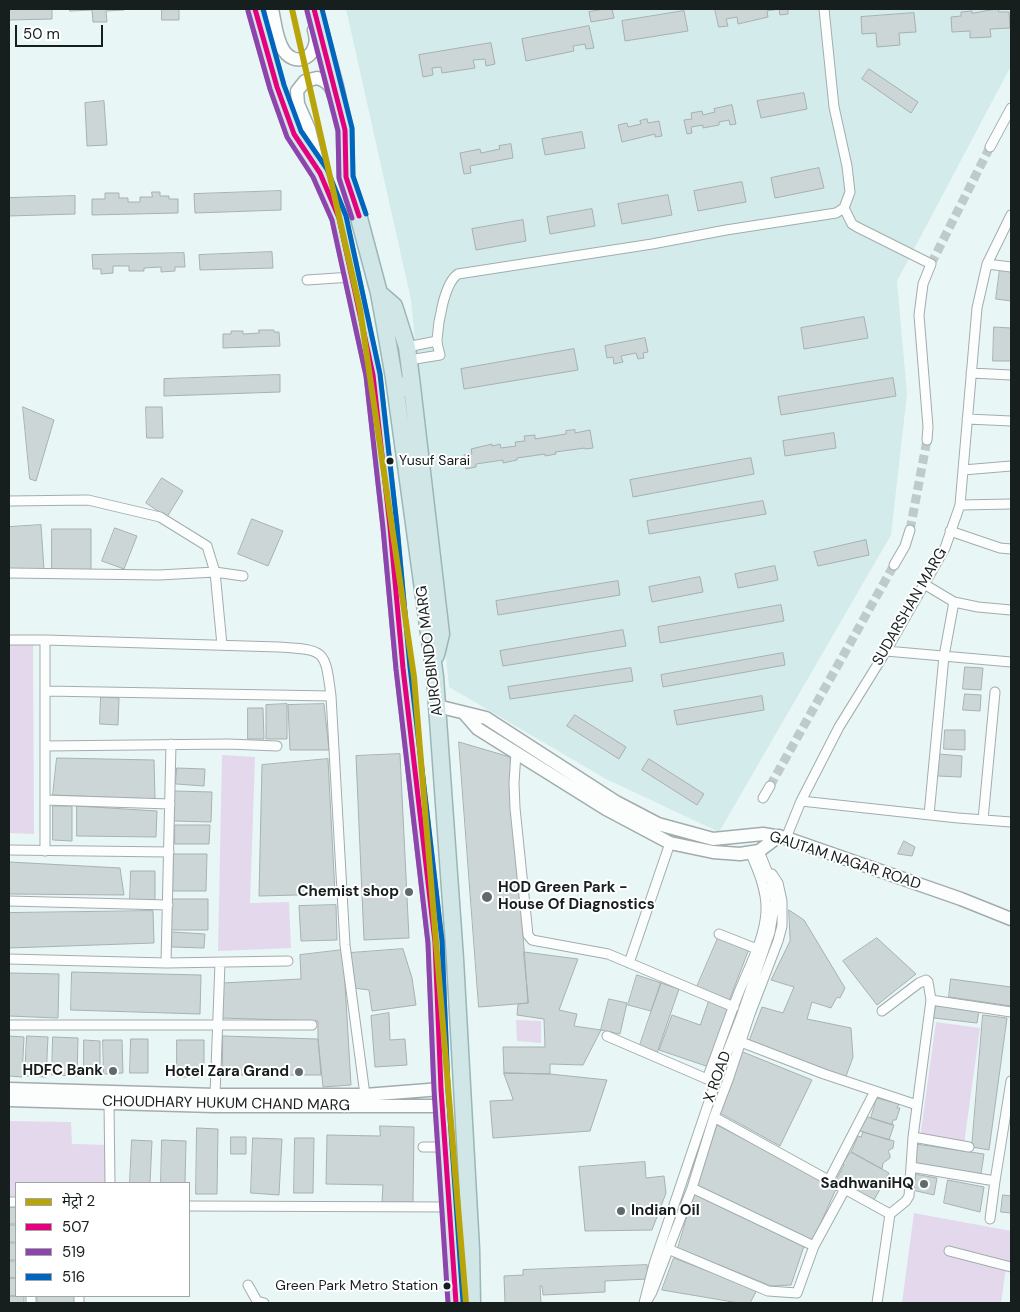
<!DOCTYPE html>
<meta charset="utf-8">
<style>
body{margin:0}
#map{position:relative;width:1020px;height:1312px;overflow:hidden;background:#e9f6f6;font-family:"DM Sans","Noto Sans Devanagari",sans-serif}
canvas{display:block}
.frame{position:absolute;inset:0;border:10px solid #161e1e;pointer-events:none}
.legend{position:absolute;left:15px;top:1182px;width:175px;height:115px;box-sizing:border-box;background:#fff;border:1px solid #a2a5a5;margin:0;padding:6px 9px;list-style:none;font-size:15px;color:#161e1e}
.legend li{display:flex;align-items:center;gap:10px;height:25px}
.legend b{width:25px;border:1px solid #a2a5a5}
.scale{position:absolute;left:15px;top:25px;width:88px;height:22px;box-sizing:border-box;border:2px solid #161e1e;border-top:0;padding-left:6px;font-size:15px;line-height:18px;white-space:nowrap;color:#161e1e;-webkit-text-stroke:4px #fff;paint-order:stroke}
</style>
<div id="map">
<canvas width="1020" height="1312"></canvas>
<div class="frame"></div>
<ul class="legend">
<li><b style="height:6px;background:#b9a509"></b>मेट्रो 2</li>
<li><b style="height:6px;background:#e5007d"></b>507</li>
<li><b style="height:6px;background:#8e44ad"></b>519</li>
<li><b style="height:6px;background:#0065bd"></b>516</li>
</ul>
<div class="scale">50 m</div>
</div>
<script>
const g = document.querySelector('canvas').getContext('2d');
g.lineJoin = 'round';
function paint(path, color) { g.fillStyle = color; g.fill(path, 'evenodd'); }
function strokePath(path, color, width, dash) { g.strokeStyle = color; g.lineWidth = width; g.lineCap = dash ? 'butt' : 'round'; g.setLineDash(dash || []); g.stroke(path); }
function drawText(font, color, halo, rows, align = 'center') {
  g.font = font + ' "DM Sans",sans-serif'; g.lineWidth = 4; g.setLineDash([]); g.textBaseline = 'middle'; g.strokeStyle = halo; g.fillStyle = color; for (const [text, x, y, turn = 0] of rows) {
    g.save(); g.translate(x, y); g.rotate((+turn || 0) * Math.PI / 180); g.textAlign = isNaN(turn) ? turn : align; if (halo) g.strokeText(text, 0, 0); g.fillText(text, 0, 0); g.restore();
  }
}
paint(new Path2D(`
 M346 9H1011V66L897 281 907 394 891 535 719 832 606 779 449 687 411 300Z`), '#d4ebeb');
paint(new Path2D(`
 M9 640 33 641 34 834 9 833Z
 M222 755 255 757 250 903 289 902 291 948 218 951Z
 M516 1020 541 1021V1043L517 1041Z
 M936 1022 980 1028 964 1144 920 1138Z
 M9 1121 71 1122 72 1144 108 1145 106 1183H16V1196L9 1197Z
 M914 1213 1011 1231V1266L1006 1268 1001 1303H902Z`), '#e3d8ec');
const building = new Path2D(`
 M9 9H52V19L9 20Z
 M70 9H124V10L106 11 107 22H93L92 10 70 11Z
 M162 9H179V20H162Z
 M605 9H612L614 18 591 22 589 12Z
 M715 9H788V14L780 15 779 9 767 11 768 17 738 24 737 17 726 19 728 26 719 27Z
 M998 9 999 12H1009L1010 28 990 29 991 37 970 38V31L952 32 951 17 961 16V12L972 11V13Z
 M684 11 688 31 625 41 622 21Z
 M914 13 916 32 899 33 900 45 877 47 876 33 862 34 861 17Z
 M589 26 594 48 586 49 585 44 573 46 574 51 526 61 522 39Z
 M491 43 495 64 486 66 485 59 473 60 475 68 442 73 441 67 432 68 433 75 423 77 419 55Z
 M869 69 918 102 911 113 862 79Z
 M804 93 807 109 761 118 757 101Z
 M104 101 107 145 87 146 85 103Z
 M732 105 736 124 730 125 729 120 719 122V125L703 128V125L691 127 692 133 687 134 684 120 692 119 691 113 702 111 703 115 715 112 714 109Z
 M647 119 648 123 659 121 662 136 655 137V134L622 142 618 125 627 123 628 127 641 124 640 121Z
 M582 132 585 148 545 155 542 139Z
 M511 144 513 158 470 166 471 173 464 174 460 153 480 149 481 153 500 149 499 146Z
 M819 168 824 188 775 198 771 178Z
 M742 182 746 202 698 211 694 191Z
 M281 191V210L195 213 194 194Z
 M152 192H160V196H169V199H178V213L92 215V199H105V193H119V198H128V202H140V197H152Z
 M668 195 672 215 622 224 618 204Z
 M75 196V214L9 216V198Z
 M592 209 595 226 550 234 547 217Z
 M523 220 526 241 476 250 472 229Z
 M272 252 273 268 200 270 199 255Z
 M184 253 185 267H175V271L161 272V267L144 268V271H129V266H113V273L101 274V269H93L92 255Z
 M1000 269 1011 270V301L996 299Z
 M864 317 868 338 804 349 801 328Z
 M994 327 1011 328V361H993Z
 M259 330H274V332H279L280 346 223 348V334H231V331H243V334L259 333Z
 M645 338 648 352 643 353 644 358 638 359 636 353 621 356 623 362 614 364 613 357 607 358 605 346Z
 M574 349 578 370 464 389 461 369Z
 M280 375V392L164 396V379Z
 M893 378 896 396 781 415 778 397Z
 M23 407 54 420 36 481 30 479Z
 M146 407H162L163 438H147Z
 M575 430V433L590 430 593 448 585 449V448L555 452 556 454 545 456V454L517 458V460L503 463V460L476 464V467L466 469 464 455 472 454 471 449 492 444V446L500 444 501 448 516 446 515 442 525 441 524 436 535 435V439L566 434V431Z
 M834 433 836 448 785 456 783 441Z
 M751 458 754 474 633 497 630 480Z
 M162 478 183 491 167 517 146 503Z
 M763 501 766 514 649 534 647 521Z
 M252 519 283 531 268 566 238 554Z
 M41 525 44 570 9 572V527Z
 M115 528 137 536 124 569 102 561Z
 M52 529H91V571H52Z
 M866 540 869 555 818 566 814 552Z
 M775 566 778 580 738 588 735 574Z
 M700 577 703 592 652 602 649 587Z
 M618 581 620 595 498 615 496 601Z
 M781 605 784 621 660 643 658 627Z
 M623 630 626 646 503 666 500 651Z
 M783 653 785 665 663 687 661 675Z
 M965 667 983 668 981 690 963 689Z
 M631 668 633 681 510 699 508 687Z
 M965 694 981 695 980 711 963 710Z
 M762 696 764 710 677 725 674 711Z
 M101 697 119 698 118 725 100 724Z
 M287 704V739H266V705Z
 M324 704 329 750H290L288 705Z
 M248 708H263L264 739H248Z
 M575 715 626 747 619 759 567 726Z
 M945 730H965V750L944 749Z
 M459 742 510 757 528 1003 479 1007Z
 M400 754 409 938 364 940 356 756Z
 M939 754 962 756 961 777 937 776Z
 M57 758 154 760 155 799 53 795Z
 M328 759 335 894 259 896 262 765Z
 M649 759 704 794 697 805 642 770Z
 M177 768 205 769 204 786 176 784Z
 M174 791 212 792 211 822 174 821Z
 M53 806H72V841L53 840Z
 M77 806 157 811 156 837 77 836Z
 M175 825H210L209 844H175Z
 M904 841 915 847 912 856 898 854Z
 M174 854H207L206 891H173Z
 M9 862 120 868 124 895 9 894Z
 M131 871H155V902L130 901Z
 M171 899H208V930H171Z
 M336 905 337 940 301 941 299 906Z
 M789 910 804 920 845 988 840 998 837 997 831 1008 812 1002 807 1019 851 1028 853 1057 845 1079 749 1041 762 1007 783 1013 794 987 771 980 790 941Z
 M153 911 154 943 9 948V913Z
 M172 932 205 934 204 948 172 947Z
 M718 938 749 949 729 1001 696 989Z
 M877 938 916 974 877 1005 843 961Z
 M403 949 412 978 416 1005 372 1011 369 990 354 988 350 953Z
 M343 950 351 1085 323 1087 318 1039V1021L221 1018 222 983 301 979 300 955Z
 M524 952 578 959 559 1010 577 1014 574 1026 601 1030 583 1065 550 1064V1074L504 1073 503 1047H545L544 1019 517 1015 518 1004 528 1003Z
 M72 972 201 975 200 1014 71 1010Z
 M9 973 59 974 58 1018 9 1016Z
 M637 975 661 983 651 1011 628 1005Z
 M951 979 1011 987V1006L949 997Z
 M661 983 679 989 657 1053 639 1048Z
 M609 999 627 1003 620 1034 601 1030Z
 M709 1001 731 1009 709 1067 659 1050 672 1015 700 1025Z
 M936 1005 979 1011 977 1023 934 1018Z
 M389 1013 390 1040 405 1039 407 1065 375 1067 371 1016Z
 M983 1015 1007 1018 989 1150 972 1147Z
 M9 1036 24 1037 22 1077 9 1076Z
 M27 1036 48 1037 46 1077 25 1076Z
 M223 1036 318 1039 321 1075H223Z
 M53 1037 78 1038 77 1076 52 1075Z
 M131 1039H148V1073H130Z
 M84 1040 100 1041V1074H84Z
 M103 1040H122L123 1073 104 1074Z
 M177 1040H204V1077H177Z
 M743 1052 812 1080 780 1146 720 1113Z
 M504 1073 550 1074 607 1080 590 1131 493 1138 490 1101 513 1100Z
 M877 1098 899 1104 897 1108H900L896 1120H893L892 1125 871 1118Z
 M868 1117 894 1125 889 1140 860 1131Z
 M717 1125 837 1187 812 1242 698 1186Z
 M380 1126 414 1127 413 1202H382L383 1185 326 1184 327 1135 380 1136Z
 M197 1128 218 1129 217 1194H196Z
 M863 1132 894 1141 893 1148 888 1151 890 1155V1158L883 1163 882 1169 851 1152 858 1136 861 1137Z
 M231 1137H246V1154H231Z
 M253 1138 282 1139 279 1195 251 1193Z
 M295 1138H314L313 1193H294Z
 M132 1140 152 1141 150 1183H130Z
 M162 1140 186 1141 185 1183H161Z
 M916 1144 984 1154 981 1174 915 1165Z
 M851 1152 889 1173 874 1200 836 1180 844 1165 843 1164Z
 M645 1162 646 1178 664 1176 666 1193 652 1230 585 1231 579 1167Z
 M914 1174 937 1178 934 1195 912 1190Z
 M948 1180 984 1187 980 1212 944 1203Z
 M694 1194 804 1246 791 1285 771 1286 678 1248Z
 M1003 1195 1011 1196V1213L1001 1212Z
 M9 1207H16V1224H9Z
 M9 1225H16V1242H9Z
 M9 1243H16V1260H9Z
 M674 1258 757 1290 750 1303H739L662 1290Z
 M9 1261H16V1278H9Z
 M647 1265 648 1279 605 1281V1292L543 1295 542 1286H540L541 1303H505L504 1276 523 1275V1270Z
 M9 1278H16V1296H24H9Z
 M9 1296H24V1303H9Z
 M37 1296H76V1303H38Z`);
paint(building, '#ccd6d6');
strokePath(building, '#a7b1b1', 1);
strokePath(new Path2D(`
 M931 264 990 147
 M910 530 927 440
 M770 786 894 565`), '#bfcbcb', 9, [9, 4.5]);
const street = new Path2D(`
 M990 147 1011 108
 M844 208 852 224 857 227 931 264 923 284 919 315 928 427 927 440
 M987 264 1011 267
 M307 280 352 277
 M407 347 437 341
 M409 360 440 355C439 351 437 345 437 340 438 324 444 283 458 274L652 244 726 230 836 213 844 208 850 192 847 166 834 107 824 9
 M971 373 1011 375
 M967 419 1011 421
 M963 470 1011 466
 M9 501 88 500 160 517 207 546 215 572 222 645
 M960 505 1011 504
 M950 531 1000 548 1011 549
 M894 565 905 546 910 530
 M9 573 159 575 215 572 243 576
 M924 584 954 602 944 656 929 815
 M954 602 978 607 1011 610
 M9 640H45L279 647C326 650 325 650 331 696L345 945 365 1095
 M886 651 1011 662
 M45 691 331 696
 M45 746 228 744 277 746
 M516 753 514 783 515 808 528 935 532 940 608 954 734 1007
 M763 798 770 786
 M45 800 170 804
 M801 801 958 818 1011 822
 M983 820 995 692
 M786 838 801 801 839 727 886 651 945 548 960 505 977 308 987 264 1011 215
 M9 850 169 852
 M45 851V640
 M9 901 168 905
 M719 934 757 949
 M9 959 166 963 288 961
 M166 963 171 744
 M629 963 670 843
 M931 1000 1011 1012
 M9 1025H312
 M607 1036 707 1079C718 1050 728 1020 739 992 749 967 765 938 766 911 767 891 758 870 750 852
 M741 1042 824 1074 917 1105
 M215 1095 220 963
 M109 1103 110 1183
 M714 1117 890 1214
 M913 1137 969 1147
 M423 1147H445
 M911 1167 995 1181
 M829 1180 875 1091
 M692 1188 814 1246
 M9 1202H16
 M189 1206 450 1207
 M990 1219 995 1181 1011 1081
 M668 1249 768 1291 797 1293 814 1246 845 1189
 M949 1251 1011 1267
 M248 1285 257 1301 264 1303
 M31 1296V1303
 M79 1296V1303
 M648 1299 652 1292 692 1188 714 1117 728 1080 750 1014 778 941 782 926V901L778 883 772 874
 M644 1303 654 1264 715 1084 741 1017 770 932 775 901 771 881 759 851
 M877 1303 890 1214 906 1201 909 1196 913 1137 931 1000 928 982 926 980 919 983 882 1011`);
const secondary = new Path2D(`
 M272 9C275 22 276 40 284 51 298 70 322 54 314 30
 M318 165 309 129 298 104 297 91 305 81 317 78C327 81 331 85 334 96
 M437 706 486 718 616 802 658 824 713 839 763 834 786 838 961 899 1011 919
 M464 713 478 729 606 809 670 843 713 852 740 854 759 851 779 836
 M9 1089 215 1095H365L441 1089
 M9 1100 214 1106H443`);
const highway = new Path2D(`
 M255 9 277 87 294 134 320 173 339 218 373 375 390 527 403 668 435 942 441 1089 456 1303
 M314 9 335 86 345 130 346 177 359 218 379 293 385 326 394 378 435 677 455 959 471 1249 472 1303
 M379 293 394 306 407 347 411 378 406 388
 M411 378 441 634 436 655`);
strokePath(street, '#a3acac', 11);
strokePath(secondary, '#a3acac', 15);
strokePath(highway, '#9ab6b7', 19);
strokePath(street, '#fcfefe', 9);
strokePath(secondary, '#fcfefe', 12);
strokePath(highway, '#d0e6e7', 16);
strokePath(new Path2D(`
 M255 9 277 87 294 134 320 173 339 218 373 375 390 527 403 668 435 942 441 1089 456 1303
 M314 9 345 130 346 177 359 216`), '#e5007d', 5);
strokePath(new Path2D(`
 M248 11 270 89 287 137 313 177 332 220 366 376 383 528 396 669 428 943 434 1090 448 1303
 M307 11 338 131 339 178 352 218`), '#8e44ad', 5);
strokePath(new Path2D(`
 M263 9 284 85 301 131 327 169 346 216 380 374 397 526 410 667 442 941 448 1089 463 1302
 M322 9 352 128 353 176 366 214`), '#0065bd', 5);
strokePath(new Path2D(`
 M292 9 360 309 414 677 466 1303`), '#b9a509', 6);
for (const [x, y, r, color] of [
 [390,461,4.5,"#161e1e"],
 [409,892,5,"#606a6a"],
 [487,897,6,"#606a6a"],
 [113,1071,5,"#606a6a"],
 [299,1072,5,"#606a6a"],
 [924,1184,5,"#606a6a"],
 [621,1211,5,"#606a6a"],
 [447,1286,4.5,"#161e1e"]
]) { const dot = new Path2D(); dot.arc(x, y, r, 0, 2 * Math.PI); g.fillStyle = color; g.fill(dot); strokePath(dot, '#fff', 2); }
drawText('14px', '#161e1e', '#fff', [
 ["Yusuf Sarai",399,461],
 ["Green Park Metro Station",438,1286,"right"]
], 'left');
drawText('15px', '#161e1e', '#fff', [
 ["SUDARSHAN MARG",910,607,-60],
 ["AUROBINDO MARG",430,651,-97],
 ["GAUTAM NAGAR ROAD",845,861,18],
 ["X ROAD",718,1077,-70],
 ["CHOUDHARY HUKUM CHAND MARG",226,1104,1]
]);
drawText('bold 15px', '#161e1e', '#fff', [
 ["HOD Green Park -",498,888,"left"],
 ["House Of Diagnostics",498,905,"left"],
 ["Chemist shop",399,892],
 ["HDFC Bank",103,1071],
 ["Hotel Zara Grand",289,1072],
 ["SadhwaniHQ",914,1184],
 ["Indian Oil",631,1211,"left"]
], 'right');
</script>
